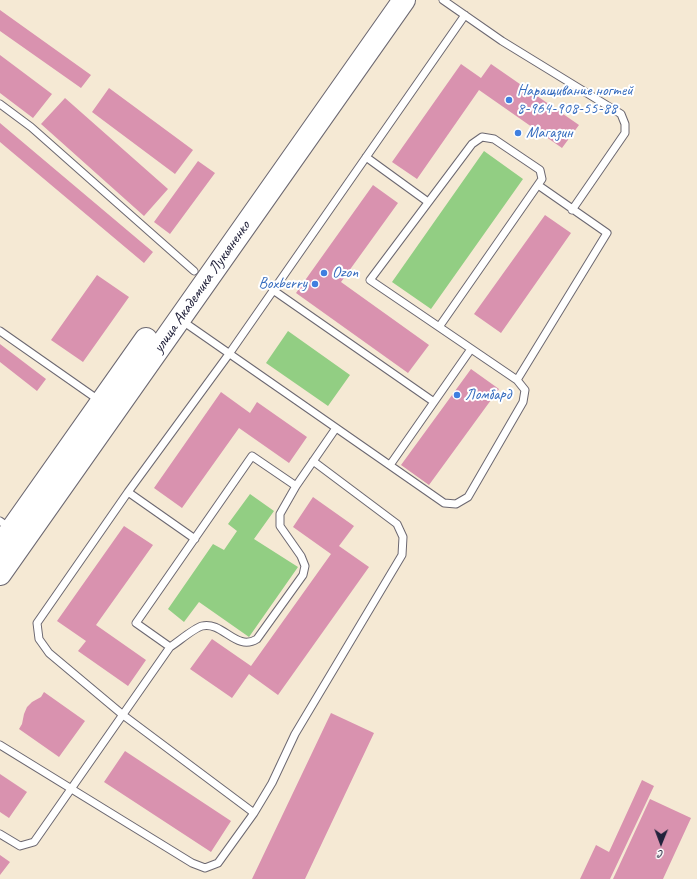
<!DOCTYPE html>
<meta charset="utf-8">
<style>
body{margin:0}
#map{position:relative;width:697px;height:879px;overflow:hidden;background:#f5e9d4;font-family:Caveat,sans-serif}
canvas{display:block}
.north{position:absolute;left:641px;top:823px;width:40px;height:40px;-webkit-text-stroke:3px #fff;paint-order:stroke;rotate:181deg;font-size:11px;font-weight:700;line-height:16px;text-align:center;color:#22223b}
.north::after{content:'';display:block;margin:auto;width:14px;height:18px;background:#22223b;clip-path:polygon(50% 0,100% 100%,50% 72%,0 100%)}
</style>
<div id="map">
<canvas width="697" height="879"></canvas>
<div class="north">С</div>
</div>
<script>
const g = document.querySelector('canvas').getContext('2d');
g.lineJoin = 'round';
function paint(path, color) { g.fillStyle = color; g.fill(path, 'evenodd'); }
function strokePath(path, color, width, dash) { g.strokeStyle = color; g.lineWidth = width; g.lineCap = dash ? 'butt' : 'round'; g.setLineDash(dash || []); g.stroke(path); }
function drawText(font, color, halo, rows, align = 'center') {
  g.font = font + ' Caveat,sans-serif'; g.lineWidth = 4; g.setLineDash([]); g.textBaseline = 'middle'; g.strokeStyle = halo; g.fillStyle = color; for (const [text, x, y, turn = 0] of rows) {
    g.save(); g.translate(x, y); g.rotate((+turn || 0) * Math.PI / 180); g.textAlign = isNaN(turn) ? turn : align; if (halo) g.strokeText(text, 0, 0); g.fillText(text, 0, 0); g.restore();
  }
}
paint(new Path2D(`
 M484 151 523 179 431 309 392 282Z
 M288 331 350 375 328 406 266 363Z
 M250 494 274 511 254 539 298 567 249 637 199 602 184 622 168 609 213 544 224 550 237 531 228 524Z`), '#92ce83');
paint(new Path2D(`
 M0 10 91 75 81 88 0 31Z
 M0 55 52 94 33 118 0 93Z
 M461 64 481 78 491 64 579 125 562 148 479 90 417 179 392 162Z
 M109 88 193 150 175 174 92 112Z
 M65 98 168 189 144 216 41 124Z
 M0 123 153 252 144 263 0 142Z
 M198 161 215 173 170 234 154 222Z
 M373 185 398 203 341 282 429 345 408 373 296 293Z
 M545 215 571 233 501 333 474 314Z
 M97 275 129 297 83 362 51 340Z
 M0 344 46 379 37 391 0 362Z
 M471 369 499 389 429 485 401 465Z
 M221 392 250 413 257 402 307 437 289 463 239 428 182 508 154 488Z
 M313 497 354 526 339 546 369 567 278 695 249 674 232 698 190 669 212 639 251 666 331 554 293 527Z
 M124 526 153 545 96 625 146 660 128 686 78 651 86 641 57 621Z
 M44 692 85 721 59 757 19 729 22 724 24 714 27 707 32 702 41 697Z
 M331 713 374 733 305 879H252Z
 M125 751 231 821 211 852 104 782Z
 M0 774 27 792 9 818 0 812Z
 M642 780 654 786 610 879H580L596 845 609 852Z
 M650 799 691 818 663 879H613Z
 M0 855 10 862 0 875Z`), '#d992af');
const lane = new Path2D(`
 M443 0 502 41 621 114 625 124V133L572 210
 M0 104 31 127 194 271
 M366 157 428 202
 M273 290 434 402
 M181 320 444 503 456 504 468 497 523 402 525 390 517 380 370 280 472 144 482 137 494 139 540 170 542 179 439 327
 M0 331 100 401
 M517 380 607 233 538 185
 M390 465 471 349
 M128 492 195 539
 M0 521 10 528
 M170 647 136 623 252 456 296 486 336 428
 M0 745 192 863 205 868 218 863 254 813 123 715 49 653 39 639 37 623 128 492 229 354 465 15
 M254 813 272 783 295 734 402 555 403 537 397 524 313 461
 M0 834 20 846 34 842 170 647C178 642 194 628 202 626 223 621 236 652 257 639L303 575 305 566 301 556 280 526V514L296 486`);
const highway = new Path2D(`
 M0 546 146 339
 M0 574 404 0`);
strokePath(lane, '#6c6871', 9);
strokePath(highway, '#6c6871', 24);
strokePath(lane, '#fff', 7);
strokePath(highway, '#fff', 22);
for (const [x, y, r, color] of [
 [509,100,4,"#3f7fe0"],
 [518,133,4,"#3f7fe0"],
 [324,273,4,"#3f7fe0"],
 [315,284,4,"#3f7fe0"],
 [457,395,4,"#3f7fe0"]
]) { const dot = new Path2D(); dot.arc(x, y, r, 0, 2 * Math.PI); g.fillStyle = color; g.fill(dot); strokePath(dot, '#fff', 1.5); }
drawText('16px', '#366cbe', '#fff', [
 ["Наращивание ногтей",517,91],
 ["8-964-908-55-88",517,109],
 ["Магазин",526,133],
 ["Ozon",332,273],
 ["Boxberry",307,284,"right"],
 ["Ломбард",465,395]
], 'left');
drawText('16px', '#22223b', '#fff', [
 ["улица Академика Лукьяненко",202,287,-55]
]);
</script>
